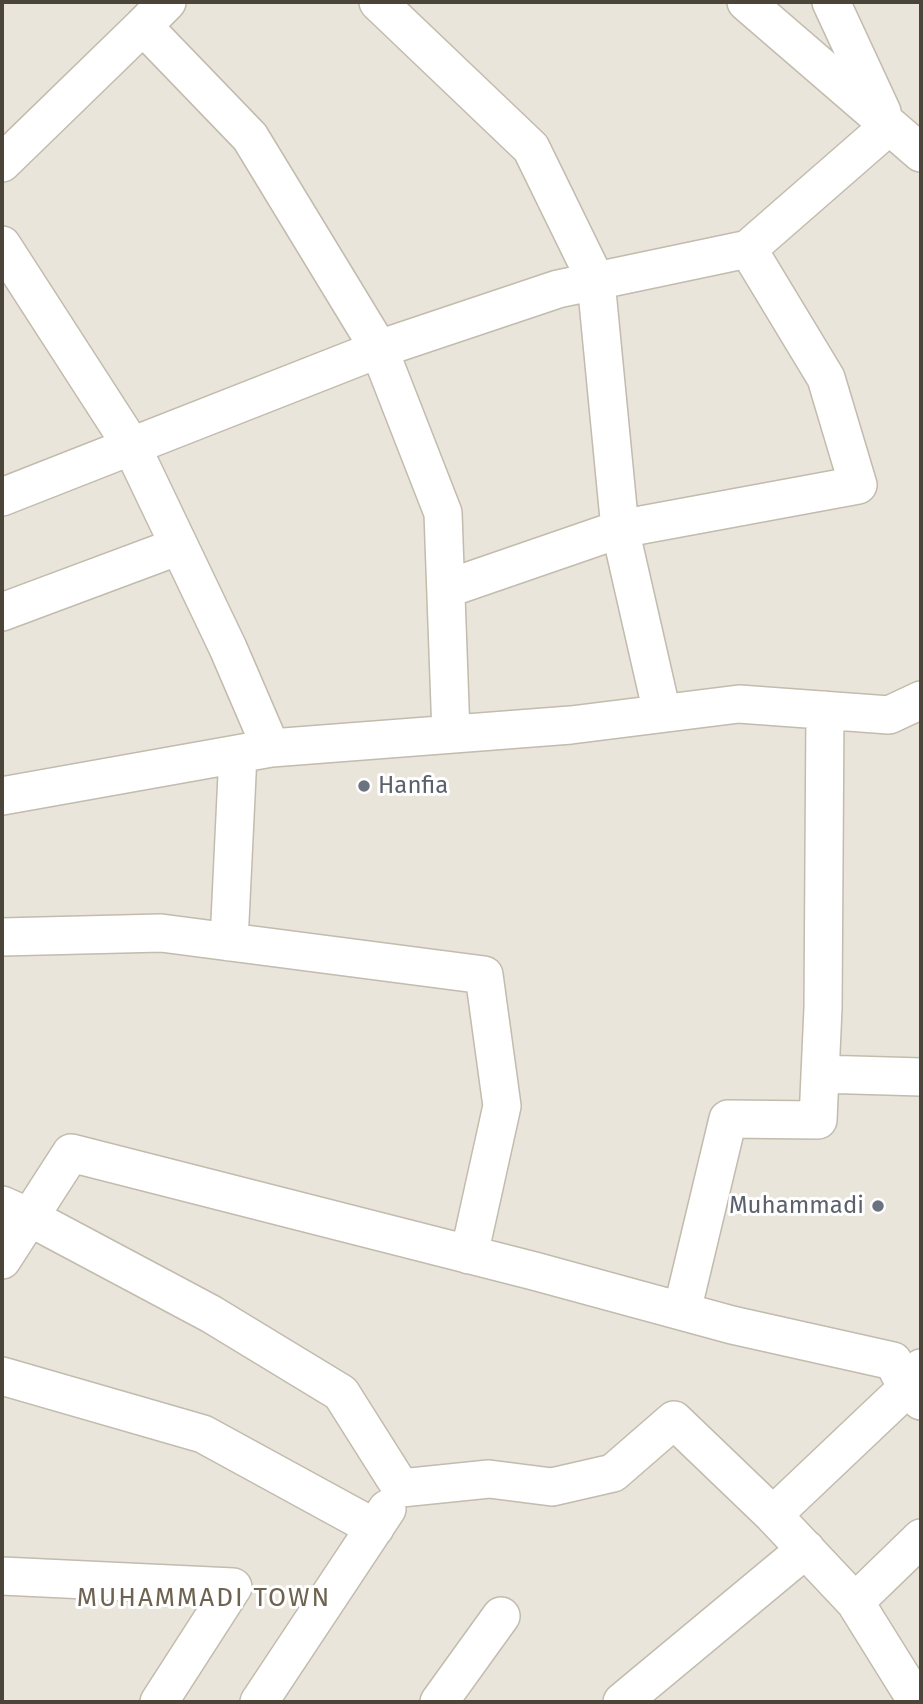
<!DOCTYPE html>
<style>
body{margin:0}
#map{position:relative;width:923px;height:1704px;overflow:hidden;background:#f6f3ec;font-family:"Fira Sans",sans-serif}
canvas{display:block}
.frame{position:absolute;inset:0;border:4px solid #4b4439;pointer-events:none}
</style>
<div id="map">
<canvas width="923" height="1704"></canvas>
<div class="frame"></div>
</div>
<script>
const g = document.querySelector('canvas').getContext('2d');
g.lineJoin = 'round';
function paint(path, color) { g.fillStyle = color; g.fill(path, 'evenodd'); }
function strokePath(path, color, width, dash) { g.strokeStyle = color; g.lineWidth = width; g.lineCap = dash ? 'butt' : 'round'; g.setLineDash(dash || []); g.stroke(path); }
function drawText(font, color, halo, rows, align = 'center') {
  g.font = font + ' "Fira Sans",sans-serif'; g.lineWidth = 6; g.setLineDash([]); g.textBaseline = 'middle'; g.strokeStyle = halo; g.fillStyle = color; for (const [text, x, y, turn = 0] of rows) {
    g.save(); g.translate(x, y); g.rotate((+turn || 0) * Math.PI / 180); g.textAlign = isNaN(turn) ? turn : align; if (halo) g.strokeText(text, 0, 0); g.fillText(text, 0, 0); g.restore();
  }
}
paint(new Path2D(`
 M2 2H921V1702H2Z`), '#eae5da');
const minor = new Path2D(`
 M378 2 531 148 596 281 620 529 662 713
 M746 2 921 153
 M831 2 882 112
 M143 26 167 2
 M2 163 143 26 250 137 379 349 443 513 451 734
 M2 245 131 445 228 648 271 748
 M2 497 379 349 558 289 748 249 889 126
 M446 589 620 529 858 485 826 378 748 249
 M2 612 179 546
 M2 796 271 748 571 725 739 704 889 715 921 700
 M2 937 161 933 484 975 502 1106 469 1255
 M229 942 238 754
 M820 1074 921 1077
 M2 1205 29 1217 211 1314 341 1393 401 1488
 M2 1260 71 1153 534 1271 732 1325 893 1361 907 1388 921 1401
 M682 1311 728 1119 818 1120 823 1008 825 710
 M2 1376 203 1434 375 1528
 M401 1488 489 1479 552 1487 613 1473 674 1420 773 1515 855 1602 911 1692 921 1702
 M773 1515 907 1388 921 1368
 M2 1576 233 1587 159 1702
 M855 1602 921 1538
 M259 1702 387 1509
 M439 1702 501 1616
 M622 1702 806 1549`);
strokePath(minor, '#c2bbae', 40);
strokePath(minor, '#fff', 37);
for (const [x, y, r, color] of [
 [364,786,7,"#6b7280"],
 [878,1206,7,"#6b7280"]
]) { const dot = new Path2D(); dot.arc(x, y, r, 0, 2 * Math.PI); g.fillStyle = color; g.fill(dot); strokePath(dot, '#fff', 2.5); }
drawText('24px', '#5b616d', '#fff', [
 ["Hanfia",378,786],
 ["Muhammadi",864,1206,"right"]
], 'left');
g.letterSpacing = '2px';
drawText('26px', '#6e6250', '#fff', [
 ["MUHAMMADI TOWN",204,1599]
]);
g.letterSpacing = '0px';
</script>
